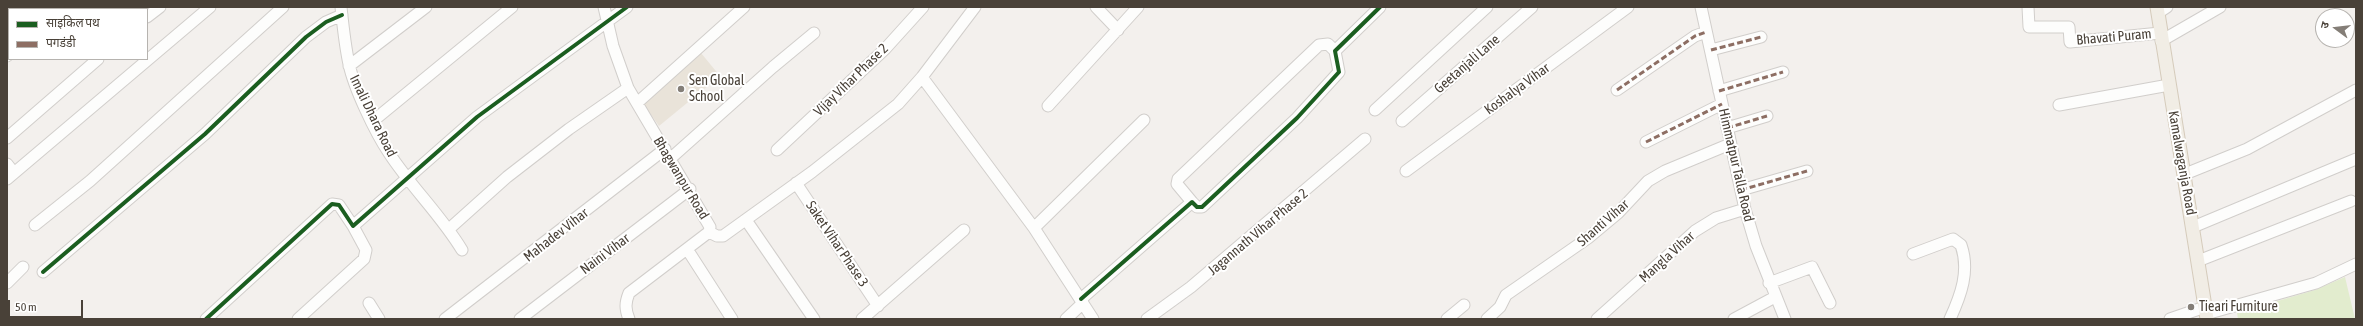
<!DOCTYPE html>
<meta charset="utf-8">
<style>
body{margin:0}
#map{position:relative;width:2363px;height:326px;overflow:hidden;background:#f3f0ed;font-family:"Asap Condensed","Noto Sans Devanagari",sans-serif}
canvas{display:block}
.frame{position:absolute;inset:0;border:8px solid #494138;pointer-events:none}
.legend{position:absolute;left:8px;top:8px;width:140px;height:52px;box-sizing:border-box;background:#fff;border:1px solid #b6b3af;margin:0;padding:5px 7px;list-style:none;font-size:12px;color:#494138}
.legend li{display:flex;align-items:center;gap:8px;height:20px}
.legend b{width:20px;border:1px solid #b6b3af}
.north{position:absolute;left:2315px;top:8px;width:40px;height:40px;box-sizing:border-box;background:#fff;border:1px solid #b6b3af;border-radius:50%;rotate:285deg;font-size:11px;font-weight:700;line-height:16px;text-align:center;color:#494138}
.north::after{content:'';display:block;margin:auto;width:14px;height:18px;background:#847e77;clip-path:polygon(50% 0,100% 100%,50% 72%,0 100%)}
.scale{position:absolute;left:8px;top:300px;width:75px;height:18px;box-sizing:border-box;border:2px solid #494138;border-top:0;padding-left:5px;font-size:12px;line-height:14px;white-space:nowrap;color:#494138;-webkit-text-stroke:3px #fff;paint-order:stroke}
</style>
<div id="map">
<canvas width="2363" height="326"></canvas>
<div class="frame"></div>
<ul class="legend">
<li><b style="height:5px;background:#1b5e20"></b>साइकिल पथ</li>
<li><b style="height:5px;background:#8d6e63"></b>पगडंडी</li>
</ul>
<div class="north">उ</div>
<div class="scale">50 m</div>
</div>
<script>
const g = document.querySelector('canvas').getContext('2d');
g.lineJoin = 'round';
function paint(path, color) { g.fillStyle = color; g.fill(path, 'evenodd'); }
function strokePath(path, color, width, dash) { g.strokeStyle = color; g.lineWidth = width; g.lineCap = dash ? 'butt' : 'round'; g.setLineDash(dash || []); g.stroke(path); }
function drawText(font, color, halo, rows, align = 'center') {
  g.font = font + ' "Asap Condensed",sans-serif'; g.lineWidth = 4; g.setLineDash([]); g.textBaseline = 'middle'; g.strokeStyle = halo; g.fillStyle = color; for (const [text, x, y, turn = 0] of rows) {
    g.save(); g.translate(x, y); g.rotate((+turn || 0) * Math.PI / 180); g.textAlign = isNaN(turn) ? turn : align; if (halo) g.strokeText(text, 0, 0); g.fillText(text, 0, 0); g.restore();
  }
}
paint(new Path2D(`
 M701 53 720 76 659 126 642 102Z`), '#e9e3d9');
paint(new Path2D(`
 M2345 277 2355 319H2238L2237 313 2315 290Z`), '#e2ecce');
const minor = new Path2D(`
 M341 7C343 26 345 46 349 64 354 88 375 132 389 153 411 187 441 215 462 250
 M604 7 613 46 628 88 710 227 709 232 629 293C625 303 625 309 629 319
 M1096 7 1118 30
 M1701 7 1745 209 1756 246 1785 319
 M2028 7 2029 27H2069L2070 42 2160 33
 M61 9 63 7
 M2158 13 2167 7
 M147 17 160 7
 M2161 41 2220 7
 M1711 50 1761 37
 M7 56 9 54
 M349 66 426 7
 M922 77 1034 228 1093 319
 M1617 90 1695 36 1706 32
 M1719 91 1783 72
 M637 103 744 7
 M2059 105 2169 85
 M1048 106 1138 7
 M1375 110 1487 7
 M373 121 512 7
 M1402 121 1532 7
 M1727 128 1767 116
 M7 138 98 59
 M1646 142 1722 104
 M777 150 885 49 923 7
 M671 158 773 67 814 33
 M7 164 14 173
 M1406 171 1628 7
 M2185 174 2247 149 2356 90
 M7 179 210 7
 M796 183 878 306
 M1741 190 1807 171
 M1192 202 1177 184 1178 179 1319 45 1328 44 1335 51
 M746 220 814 319
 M35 225 90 181 283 7
 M2193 227 2356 159
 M1034 228 1144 120
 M449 229 507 177 569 129 628 88
 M709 232 717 236H723L812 172 898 104 922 77 975 7
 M687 249 732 319
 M1913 254 1953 239 1961 245C1970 271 1961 295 1950 319
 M2198 261 2351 201
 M43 272 205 134 306 37 326 22 342 15
 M7 283 23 267
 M1769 283 1812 267 1830 303
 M1081 299 1192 202 1197 207H1202L1297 118 1339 72 1335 51 1380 7
 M369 303 379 319
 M2206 314 2316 283 2356 264
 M206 319 332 204 339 205 353 226 477 117 627 7
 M298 319 364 259 366 250 353 226
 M445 319 665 149
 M520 319 690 189
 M862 319 964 230
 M1066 319 1083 303
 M1147 319 1191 287 1365 139
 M1447 319 1464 305
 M1487 319 1500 307 1506 295 1588 238 1618 213 1648 181 1665 171 1730 144
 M1597 319 1695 231 1716 218 1745 209
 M1734 319 1775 297
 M2170 319 2205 307`);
const major = new Path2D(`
 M2157 7 2207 319`);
strokePath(minor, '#d1cecb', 13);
strokePath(major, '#d5cbbb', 15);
strokePath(minor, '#fdfdfc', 11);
strokePath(major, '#f1ede5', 13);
strokePath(new Path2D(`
 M1711 50 1761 37
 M1617 90 1695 36 1706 32
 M1719 91 1783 72
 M1727 128 1767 116
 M1646 142 1722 104
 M1741 190 1807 171`), '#8d6e63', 3, [6, 3]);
strokePath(new Path2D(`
 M43 272 205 134 306 37 326 22 342 15
 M1081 299 1192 202 1197 207H1202L1297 118 1339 72 1335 51 1380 7
 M206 319 332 204 339 205 353 226 477 117 627 7`), '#1b5e20', 4);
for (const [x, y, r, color] of [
 [681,89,4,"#847e77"],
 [2191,307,4,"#847e77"]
]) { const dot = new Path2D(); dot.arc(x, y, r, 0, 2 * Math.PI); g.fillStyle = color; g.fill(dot); strokePath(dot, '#fff', 1.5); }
drawText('14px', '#494138', '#fff', [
 ["Bhavati Puram",2114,37,-5],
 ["Geetanjali Lane",1467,64,-41],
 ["Vijay Vihar Phase 2",851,80,-44],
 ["Koshalya Vihar",1517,89,-36],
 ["Imali Dhara Road",373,116,64],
 ["Kamalwaganja Road",2182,163,80],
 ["Himmatpur Talla Road",1736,165,77],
 ["Bhagwanpur Road",681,178,59],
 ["Shanti Vihar",1603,223,-41],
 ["Jagannath Vihar Phase 2",1258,232,-40],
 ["Mahadev Vihar",556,235,-38],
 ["Saket Vihar Phase 3",837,244,56],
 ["Naini Vihar",605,254,-37],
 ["Mangla Vihar",1667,257,-42]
]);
drawText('14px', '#494138', '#fff', [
 ["Sen Global",689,81],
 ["School",689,97],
 ["Tieari Furniture",2199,307]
], 'left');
</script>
